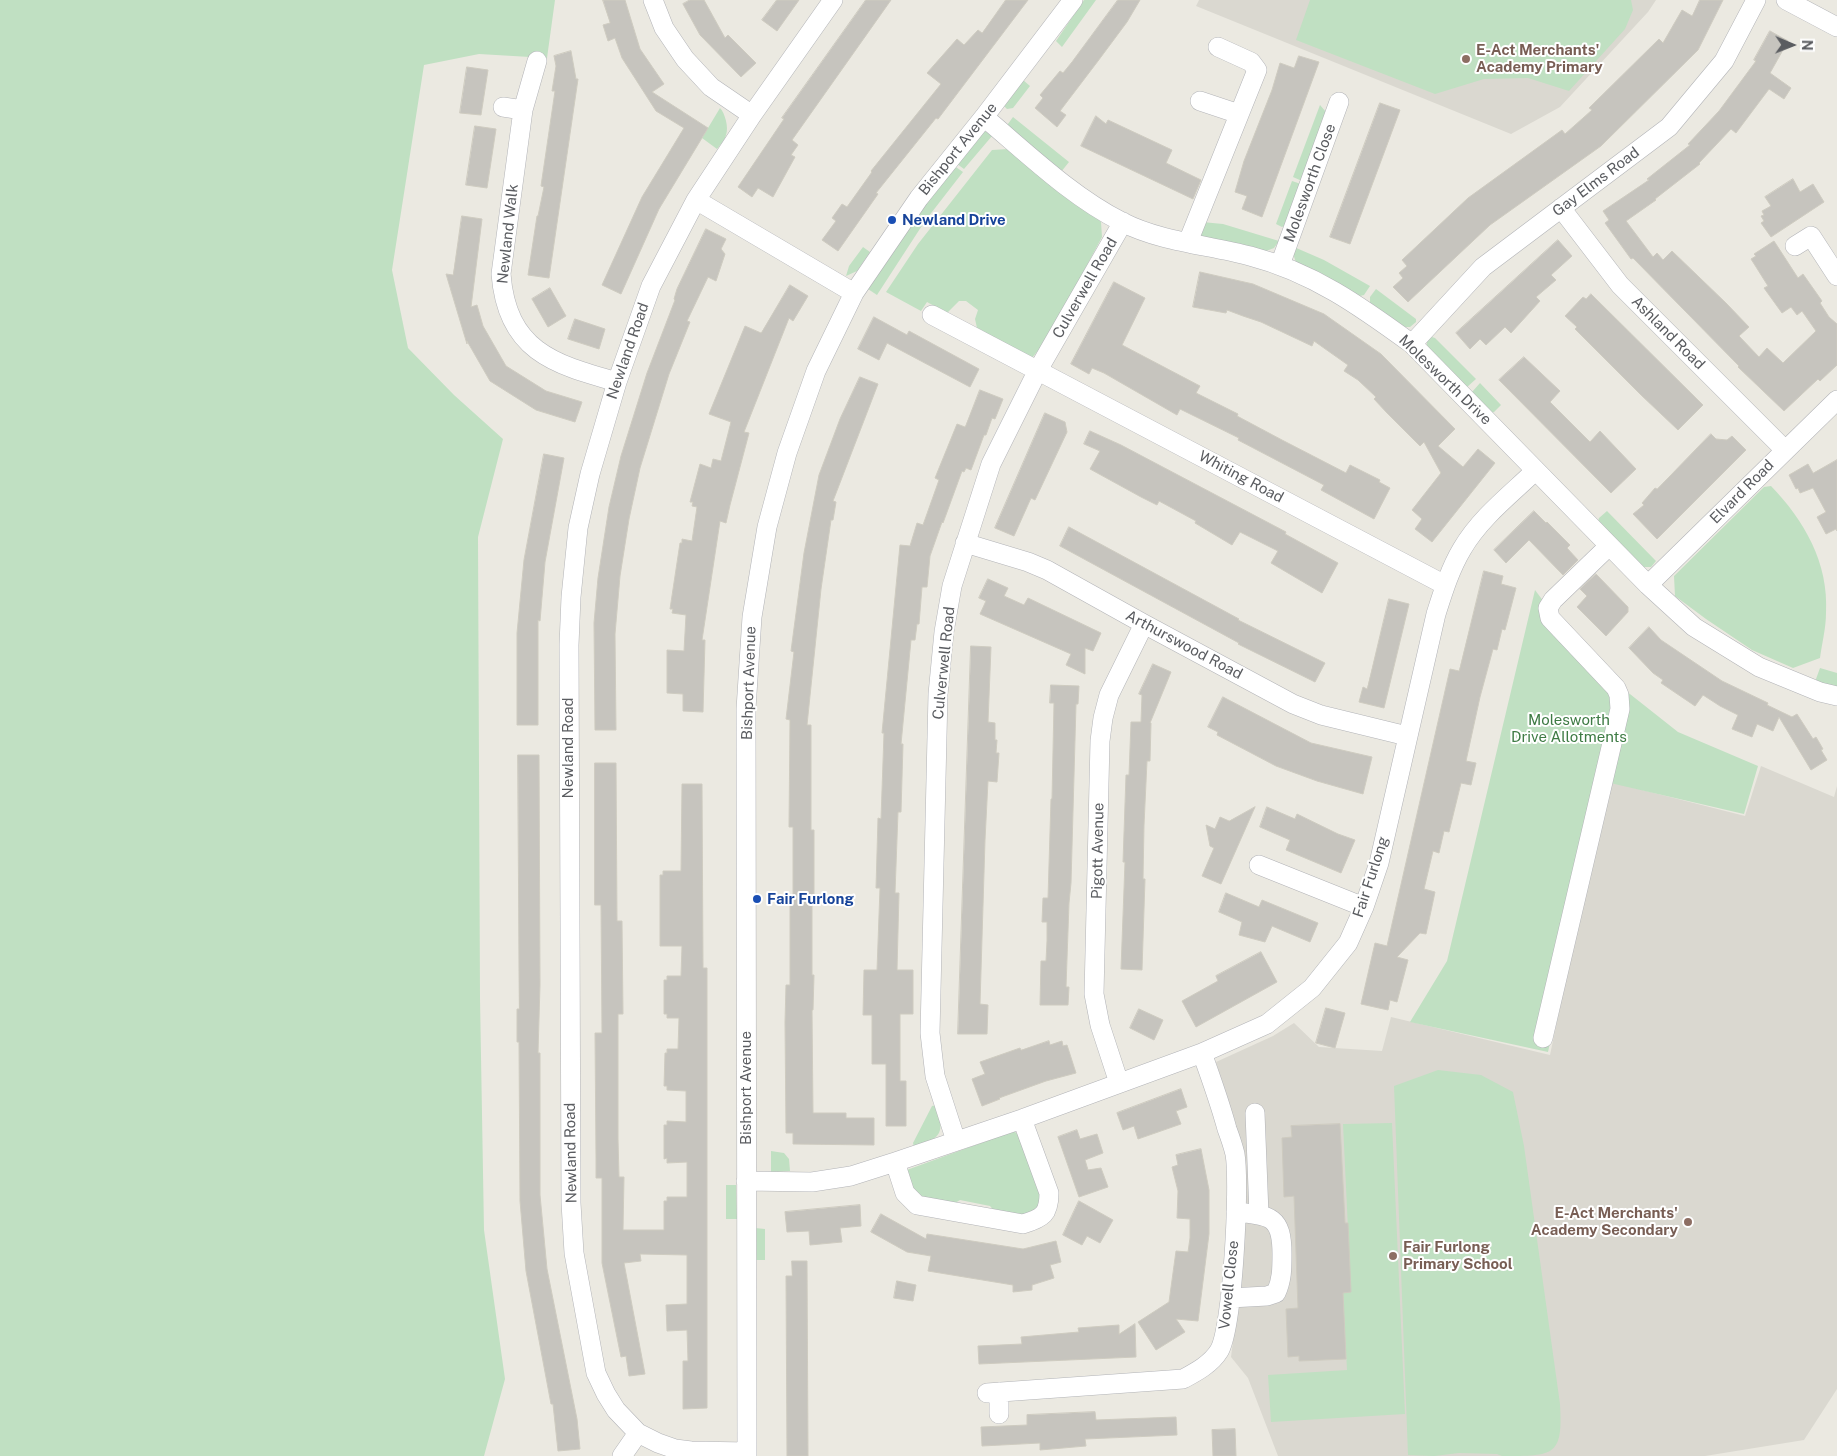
<!DOCTYPE html>
<style>
body{margin:0}
#map{position:relative;width:1837px;height:1456px;overflow:hidden;background:#ebe9e1;font-family:"Public Sans",sans-serif}
canvas{display:block}
.north{position:absolute;left:1767px;top:20px;width:50px;height:50px;-webkit-text-stroke:4px #fff;paint-order:stroke;rotate:91deg;font-size:14px;font-weight:700;line-height:20px;text-align:center;color:#5a5c60}
.north::after{content:'';display:block;margin:auto;width:18px;height:22px;background:#5a5c60;clip-path:polygon(50% 0,100% 100%,50% 72%,0 100%)}
</style>
<div id="map">
<canvas width="1837" height="1456"></canvas>
<div class="north">N</div>
</div>
<script>
const g = document.querySelector('canvas').getContext('2d');
g.lineJoin = 'round';
function paint(path, color) { g.fillStyle = color; g.fill(path, 'evenodd'); }
function strokePath(path, color, width, dash) { g.strokeStyle = color; g.lineWidth = width; g.lineCap = dash ? 'butt' : 'round'; g.setLineDash(dash || []); g.stroke(path); }
function drawText(font, color, halo, rows, align = 'center') {
  g.font = font + ' "Public Sans",sans-serif'; g.lineWidth = 4; g.setLineDash([]); g.textBaseline = 'middle'; g.strokeStyle = halo; g.fillStyle = color; for (const [text, x, y, turn = 0] of rows) {
    g.save(); g.translate(x, y); g.rotate((+turn || 0) * Math.PI / 180); g.textAlign = isNaN(turn) ? turn : align; if (halo) g.strokeText(text, 0, 0); g.fillText(text, 0, 0); g.restore();
  }
}
paint(new Path2D(`
 M1199 0H1656L1648 12 1560 107 1511 134 1196 6Z
 M1761 766 1834 797 1837 786V1389L1804 1440 1705 1456H1278L1248 1378 1231 1357 1240 1286 1242 1151 1216 1062 1273 1036 1294 1023 1319 1047 1382 1051 1391 1017 1550 1055 1607 781 1745 816Z`), '#dad8d0');
paint(new Path2D(`
 M0 0H555L547 58 479 54 424 65 392 270 408 348 454 395 503 439 478 537 480 998 484 1230 505 1379 484 1456H0Z
 M1084 0H1096L1062 47 1056 41Z
 M1310 0H1631L1633 10 1625 29 1569 91 1528 78 1484 79 1435 94 1296 40Z
 M1023 80 1030 86 1013 108 1007 109 1003 105Z
 M1320 105 1326 112 1302 181 1293 177Z
 M720 108C725 113 729 128 726 135 725 140 720 145 717 149L702 138Z
 M1013 117 1069 162 1061 172 1005 128Z
 M982 131 987 132 992 136 964 169 953 161Z
 M1009 149 1091 210 1101 222 1102 237 1048 338 1032 358 977 328 975 319 978 310 966 301H959L947 313 927 302 921 311 886 292 918 244 992 150Z
 M950 163 963 172 925 221 877 295 868 289 877 273Z
 M1292 181 1301 184 1286 225 1282 227 1276 224Z
 M1202 222 1223 224 1279 241 1274 248 1266 251 1199 237Z
 M863 247 870 252 857 271 846 276 849 266Z
 M1294 247 1324 260 1370 286 1364 295 1360 296 1296 263 1293 253Z
 M1376 289 1416 319V322L1410 327H1405L1370 304V297Z
 M1432 337 1435 338 1476 379 1466 388 1427 348V341Z
 M1480 383 1501 405 1494 412 1489 414 1470 396 1472 392Z
 M1771 486C1804 520 1829 563 1826 613 1826 628 1822 643 1820 658L1793 668 1752 650 1706 619 1675 596 1674 576 1764 487Z
 M1607 511 1656 561 1651 567H1643L1597 524 1599 518Z
 M1535 590 1562 626 1616 683 1678 732 1758 766 1744 814 1606 782 1548 1052 1410 1022 1447 961Z
 M1820 668 1837 673V688L1817 683 1816 679Z
 M1438 1070 1481 1075 1513 1092 1524 1146 1560 1404C1563 1456 1555 1456 1502 1456L1497 1454 1459 1453 1434 1456 1408 1455 1394 1086Z
 M936 1105C945 1133 942 1138 914 1147L913 1143 932 1106Z
 M1392 1123 1405 1414 1271 1422 1268 1375 1347 1370 1343 1293 1351 1292 1343 1124Z
 M1011 1132H1015L1020 1136 1040 1191V1207L1024 1218 996 1213 990 1206 960 1200 950 1206 920 1201 904 1171Z
 M771 1151 784 1153 789 1159 790 1171 771 1172Z
 M726 1185H736L737 1219H726Z
 M755 1228 765 1229V1260H755Z`), '#c0e0c2');
const building = new Path2D(`
 M603 0H625L640 49 664 84 652 92 708 128 659 209 621 294 602 285 642 197 684 128 656 111 622 58 615 38 608 41 603 25 610 23Z
 M690 0H704L725 38 728 35 756 63 741 77 700 35 683 4Z
 M777 0H799L777 31 762 20Z
 M866 0H891L792 140 798 145 791 155 795 157 773 197 758 188 752 197 738 187 784 119 782 118Z
 M1006 0H1028L938 119 936 118 876 193 878 194 838 251 822 240 836 221 832 218 842 204 847 207 872 172 871 171 941 84 927 73 957 39 964 45 978 30 982 33Z
 M1118 0H1140L1127 22 1098 61 1060 111 1066 115 1057 127 1035 108 1043 98 1040 95 1060 71 1063 73 1072 62Z
 M1700 0H1723L1698 50 1601 146 1490 225 1408 302 1393 287 1403 278 1399 273 1407 266 1402 260 1468 198 1562 130 1565 134 1592 110 1589 108 1659 39 1663 43 1682 10 1692 16Z
 M1770 31 1788 41 1770 73 1791 88 1784 99 1769 89 1736 133 1731 129 1699 163 1700 164 1655 199 1656 200 1626 221 1653 257 1657 253 1663 260 1672 251 1726 303 1749 327 1739 336 1759 357 1767 348 1783 363 1816 331 1802 311 1797 315 1791 307 1782 313 1764 288 1768 286 1751 259 1756 256 1754 254 1774 241 1798 278 1803 274 1822 301 1820 303 1829 317 1837 324V365L1820 381 1818 379 1784 411 1738 367 1739 366 1633 258 1631 259 1605 223 1609 220 1603 211 1649 180 1647 179 1690 145 1688 144 1719 111 1756 61 1754 60Z
 M571 51 576 79H578L549 278 528 275 537 216H538L544 187 541 186 555 91H552L556 66 554 56Z
 M1299 56 1319 62 1262 217 1242 209 1247 196 1235 192 1244 161 1272 90 1280 63 1294 68Z
 M467 67 488 70 481 115 460 113Z
 M1380 103 1400 110 1350 244 1330 237Z
 M1096 116 1106 124 1108 120 1172 150 1166 163 1201 180 1193 199 1081 146Z
 M475 126 496 129 487 188 466 185Z
 M1793 179 1800 192 1813 184 1824 202 1771 237 1761 223 1764 221 1761 216 1764 215 1762 211 1771 206 1765 197Z
 M462 216 482 219 471 307 477 305 483 326 506 366 546 391 582 402 575 422 536 410 490 381 467 341V344L446 274 453 275Z
 M706 229 726 239 721 249 725 254 716 281 708 277 687 321 690 322 669 374 640 468 629 519 620 576 615 634 616 730H595L594 623 598 578 609 507 621 456 647 373 675 300 674 299 677 289Z
 M1558 240 1572 256 1551 275 1556 280 1536 297 1540 301 1511 333 1505 327 1486 345 1480 339 1470 349 1456 333Z
 M1200 272 1253 284 1324 314 1381 354 1455 429 1438 446 1463 467 1478 449 1495 463 1432 542 1415 529 1422 519 1412 510 1441 473 1424 442 1420 446 1387 413 1374 399 1376 397 1358 380 1344 371 1348 365 1314 341 1312 346 1261 322 1243 316 1227 310 1226 313 1193 307Z
 M1114 282 1145 298 1122 345 1200 386 1196 393 1238 414 1237 416 1282 440 1346 473 1350 465 1380 480 1379 482 1390 488 1374 519 1321 490 1324 485 1238 440 1239 438 1180 409 1177 415 1104 373 1092 368 1089 374 1071 364Z
 M790 285 808 296 793 321 789 318 744 432 749 433 730 505 726 523 720 521 702 640H705L703 712 683 711V694L667 693V650L684 651 686 615 672 613 673 609H670L680 543H682V539L692 541 697 507 692 506 693 502H690L700 464 711 468 713 459 721 461 731 422 709 414 745 326 761 333Z
 M550 288 566 316 548 327 532 299Z
 M1591 294 1703 405 1678 430 1641 395 1575 329 1577 327 1565 316 1583 297 1586 299Z
 M874 317 907 335 909 331 979 369 970 387 887 343 879 360 858 349Z
 M575 319 605 329 599 349 568 339Z
 M1524 357 1560 391 1550 402 1590 442 1600 431 1636 469 1611 493 1499 380Z
 M860 377 878 384 833 501 836 502 833 520H831L821 589 807 725H811V830H814V898H812V975H814L813 1010H812L813 1113H846V1118H874V1145L793 1144V1133H786L785 1022 786 985H790V903H793V827H789L790 720 786 719 794 652 791 651 804 553 819 475 840 419Z
 M980 390 1003 399 995 419 992 418 986 435H984L971 470 966 468 964 472 962 471 943 523 942 522 930 556 927 587H922L919 624H917L915 640H911L901 744H903L901 812H898L895 893H899L897 970H913V1014H900V1081H906V1126H886V1064H872V1015H863L864 970H877L880 888H876L878 818 881 819 884 733H882L900 545 910 546 917 523 923 525 939 480 935 478 957 424 965 427Z
 M1045 413 1065 422 1067 432 1035 500 1031 498 1014 536 995 528Z
 M1090 431 1121 445 1286 532 1285 534 1338 563 1322 593 1271 563 1278 551 1240 532 1232 545 1195 523 1196 521 1159 501 1157 505 1141 497 1090 469 1100 451 1084 444Z
 M1711 434 1716 439 1727 440 1732 436 1746 450 1657 539 1633 514 1644 505 1642 503 1655 488 1657 489Z
 M544 454 564 458 545 562 540 621 538 620V725H517V633L524 560Z
 M1837 460V531L1836 529 1826 534 1817 517 1826 512 1813 488 1800 493 1798 488 1796 489 1789 475 1808 464 1813 473Z
 M1534 511 1546 523 1547 522 1570 545 1567 548 1578 560 1563 575 1529 540 1506 563 1494 550Z
 M1069 527 1239 619 1238 620 1325 663 1315 682 1238 644 1239 643 1060 546Z
 M1484 571 1503 576 1501 584 1516 588 1505 630 1502 629 1497 650 1493 649 1480 697 1466 761 1476 763 1471 785 1461 783 1449 832 1444 831 1439 853 1433 851 1424 889 1435 892 1431 911 1426 934 1420 933 1397 957 1408 960 1397 1002 1390 1000 1388 1010 1361 1004 1375 943 1387 946 1450 669 1459 671Z
 M1596 574 1628 607V612L1606 636 1577 607 1587 596 1580 589Z
 M988 579 1008 588 1004 596 1024 605 1028 598 1101 633 1093 651 1085 648V674L1066 665 1071 654 980 614 986 601 979 598Z
 M1389 599 1409 604 1384 708 1359 702 1363 687 1367 689Z
 M1649 627 1661 640 1722 681 1768 703 1767 705 1792 717 1797 714 1813 739 1816 737 1823 749 1821 750 1827 760 1811 770 1779 717 1773 731 1757 724 1752 737 1732 729 1738 715 1720 706 1703 695 1695 706 1661 683 1663 680 1653 673 1629 648Z
 M971 646 991 647 988 722 995 723V740H997L996 753H999L997 782 988 781 985 840 980 1004 988 1005 987 1034H958Z
 M1153 664 1171 672 1150 723H1151L1150 761H1147L1144 825 1143 879H1145L1142 970 1121 969 1125 862H1123L1126 775H1129L1131 722H1141L1142 695 1139 694Z
 M1051 685 1079 686 1078 704H1076L1071 883 1069 903 1066 987H1069L1068 1005H1040L1041 961H1046L1047 941V922H1042L1043 898H1048L1051 799H1052L1054 703H1050Z
 M1223 697 1311 743 1372 757 1363 794 1317 781 1276 766 1217 735 1218 732 1208 727Z
 M518 755H539L540 985 538 1053H540V1195L547 1269 577 1419 580 1449 558 1451 553 1404H551L526 1271 520 1201 519 1042H517V1009H519Z
 M595 763H616L617 921H622L623 1014H618V1139L619 1177H624L623 1230H664V1201H667V1197H687V1162L667 1163V1158L664 1159V1125H667V1121L686 1122V1091L667 1090V1086H664L665 1053H667V1049H678L679 1018H667V1014H664V980H667V976H681L682 946H660V875H663V871H681L682 784H702L703 968H707V1408L683 1409V1361H688L687 1330 667 1331 666 1305 687 1304V1255L640 1254 641 1261 624 1263 645 1374 629 1376 626 1356 621 1357 602 1263V1178H596V1158L595 1033H602L601 905H595Z
 M1255 807 1221 884 1202 876 1214 848 1210 846 1206 825 1215 829 1220 817 1229 821Z
 M1267 807 1295 819 1297 814 1338 834 1355 840 1341 873 1286 850 1290 840 1260 827Z
 M1226 893 1259 907 1262 900 1318 923 1310 942 1272 926 1265 942 1239 935 1242 922 1219 912Z
 M1261 952 1277 982 1196 1027 1182 1001 1218 981 1216 976Z
 M1326 1008 1345 1013 1335 1048 1316 1043Z
 M1139 1009 1163 1020 1154 1040 1130 1028Z
 M1049 1041 1050 1045 1062 1041 1063 1046 1067 1045 1076 1073 1046 1081 999 1098 1000 1099 982 1106 972 1079 985 1074 980 1062 1020 1048 1021 1050Z
 M1181 1089 1187 1107 1176 1111 1181 1124 1138 1139 1134 1126 1123 1130 1117 1113Z
 M1340 1124 1345 1223H1348L1351 1292 1343 1293 1346 1359 1299 1361V1356L1288 1357 1286 1309 1298 1308 1294 1196 1284 1197 1282 1138 1292 1137 1291 1126Z
 M1077 1130 1080 1139 1097 1134 1103 1153 1085 1160 1088 1170 1101 1168 1108 1187 1079 1197 1058 1137Z
 M1201 1149 1209 1190V1234L1198 1321 1176 1319 1185 1332 1156 1350 1138 1322 1169 1302 1176 1251 1188 1252 1190 1238V1219L1177 1218 1178 1191 1172 1167 1178 1165 1176 1155Z
 M1079 1201 1113 1220 1100 1243 1087 1236 1082 1245 1063 1235Z
 M860 1205 861 1226 840 1228 842 1242 810 1245 809 1231 787 1232 785 1212Z
 M881 1214 926 1239 927 1234 1023 1249 1056 1241 1061 1262 1050 1265 1054 1278 1032 1285V1290L1013 1292V1285L928 1271 931 1256 907 1252 871 1232Z
 M792 1261H807L808 1456H787L786 1276H792Z
 M897 1281 916 1285 913 1301 894 1298Z
 M1135 1324 1136 1357 979 1364 978 1346 1022 1344 1021 1337 1079 1332 1078 1328 1119 1325V1334Z
 M1095 1412 1096 1420 1176 1417 1177 1435 1085 1439 1086 1446 1040 1450V1443L982 1446 981 1427 1027 1425V1415Z
 M1235 1429 1236 1456H1213L1212 1430Z`);
paint(building, '#c6c4be');
strokePath(building, '#cecbc0', 1);
const minor = new Path2D(`
 M653 0 664 28 685 59 711 87 752 115
 M1786 0 1837 27
 M537 61 523 110 501 274C507 350 552 364 617 382
 M1200 101 1239 114
 M503 107 523 110
 M984 117C1028 154 1071 196 1122 222 1161 242 1209 245 1250 256 1312 272 1360 306 1412 344L1648 585 1694 627 1759 667 1820 692 1837 696
 M696 200 854 293
 M1561 208 1620 285 1785 450
 M1188 242 1257 70 1251 62 1218 47
 M1795 246 1811 236 1837 276
 M1280 265 1339 102
 M932 315 1445 585
 M1412 344 1483 267 1669 127 1724 61 1756 0
 M965 543 1028 562 1047 570 1144 624 1293 704 1321 715 1407 736
 M1648 585 1837 400
 M1259 865 1364 907
 M1543 1038 1620 709 1619 695 1616 688 1550 618 1548 608 1553 600 1609 546
 M1119 1083 1100 1025 1094 994 1100 741 1103 718 1109 695 1144 624
 M1255 1113 1259 1214
 M956 1141 935 1076 930 1033 938 694 944 632 952 586 991 464 1038 370 1123 222
 M895 1162 905 1193 917 1205 1023 1224C1043 1218 1049 1214 1049 1193L1022 1119
 M746 1181 812 1182 851 1176 895 1162 1022 1119 1202 1053 1267 1024 1312 988 1348 943 1364 907 1379 863 1436 614C1443 592 1450 569 1462 549 1480 518 1510 495 1535 471
 M1230 1298 1267 1296 1276 1293C1282 1280 1282 1269 1282 1254 1282 1217 1271 1215 1236 1212
 M999 1392V1414
 M987 1393 1183 1379C1196 1372 1211 1364 1219 1351 1233 1328 1240 1183 1235 1154 1233 1146 1230 1137 1227 1129 1220 1103 1211 1078 1202 1053
 M747 1452 691 1451 675 1449 658 1443 638 1433 616 1410 606 1394 596 1373 574 1253 571 1203 569 645 571 597 578 528 590 474 617 382 651 286 696 200 752 115 833 0
 M622 1456 638 1433
 M747 1456 746 709 752 617 767 527 787 453 816 371 854 293 919 198 984 117 1073 0`);
strokePath(minor, '#b2b3b7', 20);
strokePath(minor, '#fff', 19);
for (const [x, y, r, color] of [
 [1466,59,5,"#8d6e63"],
 [892,220,5,"#1a4fb4"],
 [757,899,5,"#1a4fb4"],
 [1688,1222,5,"#8d6e63"],
 [1393,1256,5,"#8d6e63"]
]) { const dot = new Path2D(); dot.arc(x, y, r, 0, 2 * Math.PI); g.fillStyle = color; g.fill(dot); strokePath(dot, '#fff', 2); }
drawText('bold 15px', '#785e54', '#fff', [
 ["E-Act Merchants'",1476,50],
 ["Academy Primary",1476,67],
 ["E-Act Merchants'",1678,1213,"right"],
 ["Academy Secondary",1678,1230,"right"],
 ["Fair Furlong",1403,1247],
 ["Primary School",1403,1264]
], 'left');
drawText('15px', '#5a5c60', '#fff', [
 ["Bishport Avenue",958,149,-51],
 ["Gay Elms Road",1596,182,-37],
 ["Molesworth Close",1310,183,-70],
 ["Newland Walk",508,234,-84],
 ["Culverwell Road",1085,288,-60],
 ["Ashland Road",1668,333,45],
 ["Newland Road",628,351,-71],
 ["Molesworth Drive",1445,380,44],
 ["Whiting Road",1241,477,28],
 ["Elvard Road",1742,492,-45],
 ["Arthurswood Road",1184,645,28],
 ["Culverwell Road",944,663,-84],
 ["Bishport Avenue",749,683,-88],
 ["Newland Road",568,748,-90],
 ["Pigott Avenue",1098,851,-89],
 ["Fair Furlong",1371,877,-72],
 ["Bishport Avenue",746,1088,-90],
 ["Newland Road",571,1153,-91],
 ["Vowell Close",1229,1285,-84]
]);
drawText('bold 15px', '#164399', '#fff', [
 ["Newland Drive",902,220],
 ["Fair Furlong",767,899]
], 'left');
drawText('15px', '#3e7b44', '#fff', [
 ["Molesworth",1569,720],
 ["Drive Allotments",1569,737]
]);
</script>
